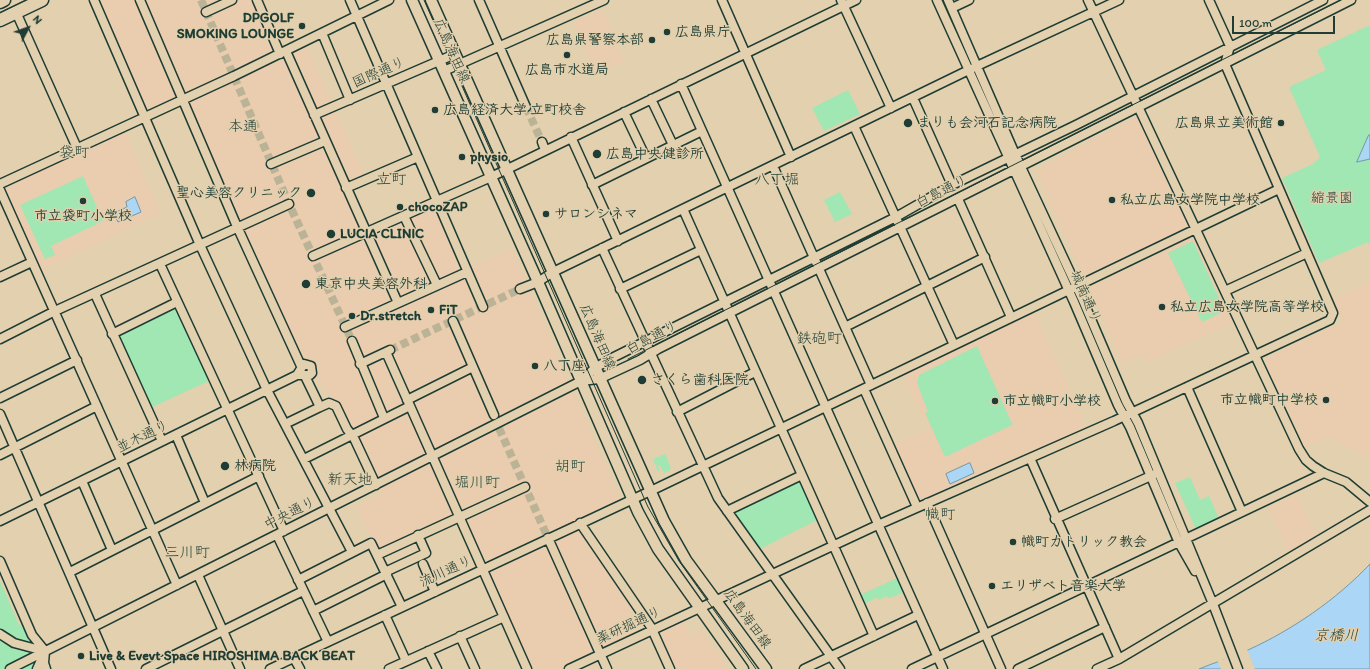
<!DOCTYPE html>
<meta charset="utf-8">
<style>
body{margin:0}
#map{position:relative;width:1370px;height:669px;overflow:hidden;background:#e2d0ae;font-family:Itim,sans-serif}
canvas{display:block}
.north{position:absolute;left:8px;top:8px;width:40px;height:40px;-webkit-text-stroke:3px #e2d0ae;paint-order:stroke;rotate:49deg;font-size:11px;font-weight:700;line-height:16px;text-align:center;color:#1f3d34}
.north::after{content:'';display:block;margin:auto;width:14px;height:18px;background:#1f3d34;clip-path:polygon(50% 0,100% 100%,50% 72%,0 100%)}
.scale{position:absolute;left:1232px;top:16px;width:103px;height:18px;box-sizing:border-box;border:2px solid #1f3d34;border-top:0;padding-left:5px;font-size:12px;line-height:14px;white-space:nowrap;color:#1f3d34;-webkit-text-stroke:3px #e2d0ae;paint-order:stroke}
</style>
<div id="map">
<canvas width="1370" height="669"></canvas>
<div class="north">N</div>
<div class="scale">100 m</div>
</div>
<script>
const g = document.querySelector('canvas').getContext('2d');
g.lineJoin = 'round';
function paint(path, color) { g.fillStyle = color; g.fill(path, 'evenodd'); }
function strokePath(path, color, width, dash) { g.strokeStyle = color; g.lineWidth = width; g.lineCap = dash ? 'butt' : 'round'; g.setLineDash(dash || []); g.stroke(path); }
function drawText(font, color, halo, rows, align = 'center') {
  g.font = font + ' Itim,"Klee One",sans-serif'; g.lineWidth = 3; g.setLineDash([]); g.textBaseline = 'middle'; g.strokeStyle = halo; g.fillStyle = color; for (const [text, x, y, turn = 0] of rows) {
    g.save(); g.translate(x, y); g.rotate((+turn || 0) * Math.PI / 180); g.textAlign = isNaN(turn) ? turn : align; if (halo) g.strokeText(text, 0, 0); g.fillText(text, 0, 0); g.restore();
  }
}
paint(new Path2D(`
 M97 0H256L278 52 304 39 365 178 347 186 367 234 436 203 464 269 512 249 621 502 579 522 636 610 629 613 639 634 566 669H528L460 516 378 553 357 507 382 494 339 404 330 401 320 378 313 382 311 378 313 376 303 362 237 222 184 97 146 113Z
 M602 9 625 61 596 74 573 22Z
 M1136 117 1139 119 1187 225 1186 228 1086 275 1082 273 1038 175 1040 168Z
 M125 132 160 213 42 270 6 190 8 186Z
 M1191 239 1195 240 1233 323 1147 362 1143 354 1123 364 1091 292 1093 286Z
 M1370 281V459L1330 437 1305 447 1265 363 1267 358 1344 321 1334 299Z
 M1034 312 1086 428 922 499 919 498 894 445 928 429 904 375Z
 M1296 495 1317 537 1289 553 1268 508Z
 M684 621 691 637 701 630 729 669H674L658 636 660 632Z`), '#eaccaf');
paint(new Path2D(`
 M1370 25V245L1368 242 1319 263 1282 178 1313 164 1320 157 1289 87 1326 70 1317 50Z
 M848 90 860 114 824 131 812 108Z
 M83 176 103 221 51 246 55 255 45 259 20 205Z
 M840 192 852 214 835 222 824 200Z
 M1193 241 1225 311 1202 322 1168 253Z
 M173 308 177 309 209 381 150 408 118 337 121 333Z
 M977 346 1013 426 1012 425 945 457 925 413 928 412 917 383 919 375Z
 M665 454 671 468 669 469 670 471 664 473 660 465 658 466 660 471H658L653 459Z
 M1190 477 1200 500 1209 496 1219 519 1199 529 1195 527 1175 483Z
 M798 480 801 482 817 520 758 550 733 514 734 510Z
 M897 578 904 592 890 598 886 596 879 600 878 597 864 604 860 595Z
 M0 581 19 625H23L43 669H0Z`), '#a0e7b4');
const water = new Path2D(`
 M1369 135H1370V159L1357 162Z
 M135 197 141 212 118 222 114 213 127 207 126 202Z
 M970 463 974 473 950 484 946 474Z
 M1370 564V669H1199C1215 662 1232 658 1248 650 1292 630 1336 600 1370 564Z`);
paint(water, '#abd6f6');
strokePath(water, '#7399a8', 1);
paint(new Path2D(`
 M1247 649 1255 669H1221L1217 660H1222Z`), '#e2d0ae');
strokePath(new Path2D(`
 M201 0 289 204 352 341
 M526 107 542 142
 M390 350 520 289
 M494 417 548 538`), '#bbb396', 8, [8, 4]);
const minor = new Path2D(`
 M94 0 200 245 267 390 352 552
 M140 0 235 222 301 366
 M257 0 280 54
 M350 0 483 307
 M479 0 526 107
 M722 0 791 157
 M841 0 891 108
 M937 0 1074 302 1118 405 1130 427 1179 543 1195 571
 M948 0 1015 154 1082 298 1126 401 1138 423 1213 604 1238 669
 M1088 0 1299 449 1306 460 1313 466 1324 473 1346 482 1370 502
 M952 8 969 0
 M16 12 77 148
 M206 12 232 0
 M322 33 350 100
 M286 51 398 303
 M444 71 604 0
 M681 84 943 669
 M913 98 952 185
 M651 99 673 145
 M624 112 646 158
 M314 115 455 54
 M854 126 954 345
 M571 137 618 241
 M542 142 545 150
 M271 164 325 141
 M773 166 871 385
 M0 184 234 76 389 0
 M592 185 702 131
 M346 188 418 157
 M0 190 177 585
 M958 199 1011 317
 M683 209 874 636
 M404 216 437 285
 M602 248 718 498 840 669
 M313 256 491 177 856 0
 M160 264 284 531
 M0 277 32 262
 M520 289 538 282 553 272 977 66 1119 0
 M620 289 701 250
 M1225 291 1307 253
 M95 294 162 441
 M453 321 494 415
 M345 327 467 272
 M845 327 985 257
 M112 334 177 302
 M0 339 55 311 289 204
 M352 341 384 418
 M386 352 527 669
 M304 364 311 366 312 373 310 375H297Z
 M360 364 390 350
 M581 381 599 379 640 360 658 349 1351 0
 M1187 387 1242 512
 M864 389 917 507
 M0 398 77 360
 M407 400 473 367
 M320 407 329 403 336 406 347 429 354 438 376 485
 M677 412 755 372
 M0 414 111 669
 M285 424 320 407 305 376
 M176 435 205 503
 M0 455 97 406
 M1030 458 1119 659
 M304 459 410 406
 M82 481 112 550
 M927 503 1001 669
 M727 511 802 475
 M1055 519 1153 475
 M0 521 297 375
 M580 523 651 627 670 669
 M277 535 328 642
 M548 538 607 669
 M377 555 525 487
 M0 561 32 635 45 651 44 663 46 669
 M423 564 435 592
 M70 572 259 476
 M385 572 426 553 418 535
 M198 575 240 669
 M298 580 371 543 402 607
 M313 611 387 574
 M385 615 406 661
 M0 634 14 643 44 651
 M460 636 475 669
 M428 651 437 669
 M294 658 300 669
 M10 669 581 381 595 368 612 358 896 217 952 185 1076 125 1323 0
 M37 669 43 656
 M146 669 303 591
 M270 669 659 487 1279 189
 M389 669 504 617
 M569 669 871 528 1114 421 1330 320 1333 313 1225 64 1230 46 1209 0
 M804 669 918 615
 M912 669 1324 473
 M1018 669 1105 627
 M1097 669 1119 659 1370 510`);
const major = new Path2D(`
 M412 0 538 282 638 512 658 549 743 669
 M431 0 664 521 686 560 766 669`);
const highway = new Path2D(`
 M0 2 4 0
 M0 20 42 0`);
strokePath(minor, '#1f3d34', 11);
strokePath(major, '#1f3d34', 13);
strokePath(highway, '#1f3d34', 15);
strokePath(minor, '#e2d0ae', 8);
strokePath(major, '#e2d0ae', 10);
strokePath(highway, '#e2d0ae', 12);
strokePath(new Path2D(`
 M424 0 648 507 679 561 756 669
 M0 13 26 0
 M628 359 1341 0`), '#1f3d34', 1);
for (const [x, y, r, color] of [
 [302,26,4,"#1f3d34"],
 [667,32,4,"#1f3d34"],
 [652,40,4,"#1f3d34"],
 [567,55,4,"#1f3d34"],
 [435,110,4,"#1f3d34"],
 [908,123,5,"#1f3d34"],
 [1281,123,4,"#1f3d34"],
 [597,154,5,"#1f3d34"],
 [462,157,4,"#1f3d34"],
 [311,193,5,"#1f3d34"],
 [1112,200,4,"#1f3d34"],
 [83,201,4,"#1f3d34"],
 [400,207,4,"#1f3d34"],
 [546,214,4,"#1f3d34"],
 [331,234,5,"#1f3d34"],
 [306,284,5,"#1f3d34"],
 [1162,307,4,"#1f3d34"],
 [431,310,4,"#1f3d34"],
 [352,316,4,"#1f3d34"],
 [535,366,4,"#1f3d34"],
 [642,380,5,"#1f3d34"],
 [1326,400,4,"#1f3d34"],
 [995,401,4,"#1f3d34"],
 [225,466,5,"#1f3d34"],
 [1013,542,4,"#1f3d34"],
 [992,586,4,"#1f3d34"],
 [81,656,4,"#1f3d34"]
]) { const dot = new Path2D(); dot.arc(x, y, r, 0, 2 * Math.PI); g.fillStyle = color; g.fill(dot); strokePath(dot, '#e2d0ae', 1.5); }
drawText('bold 14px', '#1f3d34', '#e2d0ae', [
 ["DPGOLF",294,18,"right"],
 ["SMOKING LOUNGE",294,34,"right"],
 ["広島県庁",675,32],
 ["広島県警察本部",644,40,"right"],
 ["広島市水道局",567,70,"center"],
 ["広島経済大学 立町校舎",443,110],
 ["まりも会河石記念病院",917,123],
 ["広島県立美術館",1273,123,"right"],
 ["広島中央健診所",606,154],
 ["physio",470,157],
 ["聖心美容クリニック",302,193,"right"],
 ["私立広島女学院中学校",1120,200],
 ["chocoZAP",408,207],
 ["サロンシネマ",554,214],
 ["市立袋町小学校",83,216,"center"],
 ["LUCIA CLINIC",340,234],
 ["東京中央美容外科",315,284],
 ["私立広島女学院高等学校",1170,307],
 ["FiT",439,310],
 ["Dr.stretch",360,316],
 ["八丁座",543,366],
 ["さくら歯科医院",651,380],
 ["市立幟町中学校",1318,400,"right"],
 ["市立幟町小学校",1003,401],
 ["林病院",234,466],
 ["幟町カトリック教会",1021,542],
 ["エリザベト音楽大学",1000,586],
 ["Live & Evevt Space HIROSHIMA BACK BEAT",89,656]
], 'left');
drawText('14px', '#1f3d34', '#e2d0ae', [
 ["広島海田線",451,51,66],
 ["国際通り",379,73,-24],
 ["白島通り",942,192,-26],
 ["城南通り",1085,297,66],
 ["広島海田線",597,337,67],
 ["白島通り",652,338,-28],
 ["並木通り",143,437,-26],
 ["中央通り",290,514,-27],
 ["流川通り",446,572,-25],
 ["広島海田線",747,619,54],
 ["薬研掘通り",629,626,-25]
]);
drawText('14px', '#25463a', '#e2d0ae', [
 ["縮景園",1332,198]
]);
drawText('15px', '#1f3d34', '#e2d0ae', [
 ["本通",243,127],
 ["袋町",74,153],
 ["立町",391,180],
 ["八丁堀",777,180],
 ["鉄砲町",819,339],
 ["胡町",570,467],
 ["新天地",350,480],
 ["堀川町",477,483],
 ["幟町",940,515],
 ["三川町",187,553]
]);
drawText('italic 15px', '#26453e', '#e2d0ae', [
 ["京橋川",1336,636]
]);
</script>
